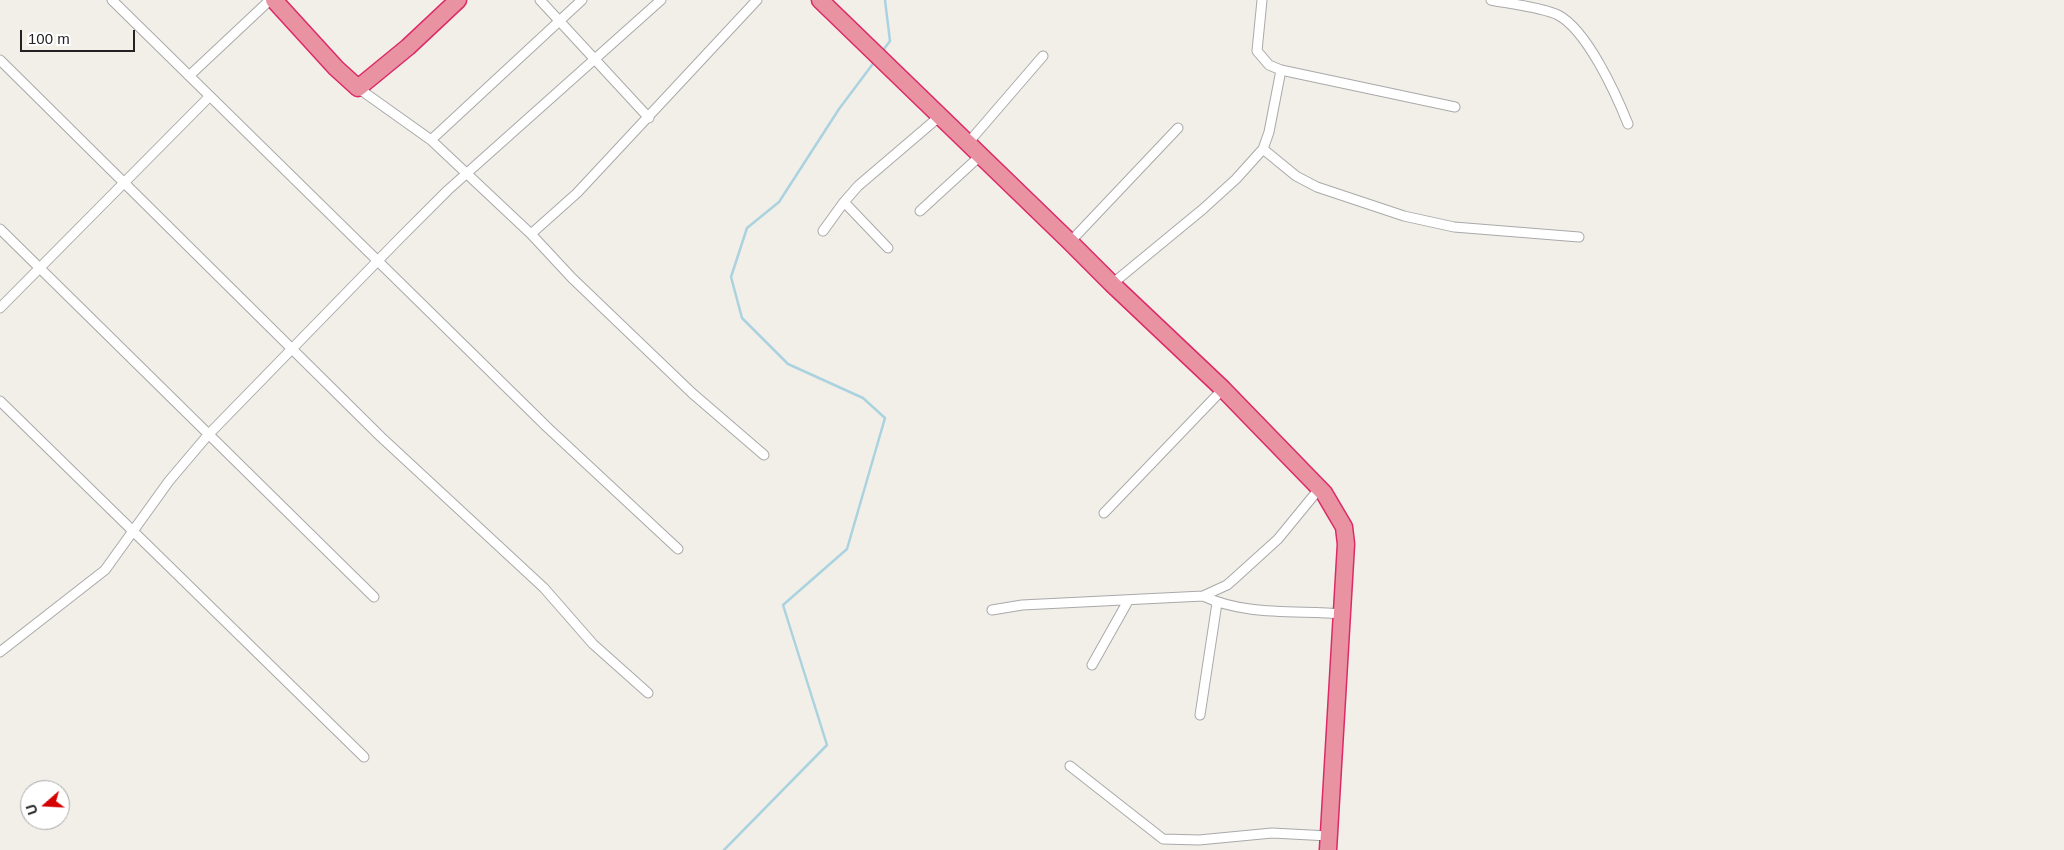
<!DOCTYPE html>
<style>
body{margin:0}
#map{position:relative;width:2064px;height:850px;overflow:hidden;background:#f2efe9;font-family:Helvetica,sans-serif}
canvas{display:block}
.north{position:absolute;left:20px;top:780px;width:50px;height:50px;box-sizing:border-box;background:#fff;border:1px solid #a7a7a7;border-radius:50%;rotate:251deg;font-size:14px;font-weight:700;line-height:20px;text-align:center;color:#222}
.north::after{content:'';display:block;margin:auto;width:18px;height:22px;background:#d40000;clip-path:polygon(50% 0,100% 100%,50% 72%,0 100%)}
.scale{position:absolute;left:20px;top:30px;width:115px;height:22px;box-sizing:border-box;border:2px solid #222;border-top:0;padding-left:6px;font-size:15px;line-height:18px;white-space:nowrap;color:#222;-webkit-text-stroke:4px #fff;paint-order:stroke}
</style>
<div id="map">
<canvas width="2064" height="850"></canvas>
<div class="north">U</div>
<div class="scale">100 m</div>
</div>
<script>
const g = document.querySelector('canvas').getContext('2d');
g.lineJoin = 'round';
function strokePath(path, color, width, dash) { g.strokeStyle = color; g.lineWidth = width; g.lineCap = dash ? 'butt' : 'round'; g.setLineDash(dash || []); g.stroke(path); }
strokePath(new Path2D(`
 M881 53 890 41 885 0
 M724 850 827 745 783 605 847 549 885 418 863 398 788 364 742 318 731 277 747 228 779 202 839 109 875 61`), '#aad3df', 2.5);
const street = new Path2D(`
 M112 0 548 428 678 549
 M540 0 649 118
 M1262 0 1257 51 1269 65 1281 70 1455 107
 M1491 0C1510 4 1541 7 1558 15 1587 30 1616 94 1628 124
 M0 60 381 437 544 588 593 644 648 693
 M189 76 270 0
 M358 88 431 140 531 234 572 278 692 393 764 455
 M431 140 582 0
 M968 143 1043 56
 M1263 149 1296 176 1317 187 1404 216 1454 227 1579 237
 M844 202 888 248
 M920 211 980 156
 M0 229 374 597
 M823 231 844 202 858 186 940 116
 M531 234 577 193 757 0
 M1070 242 1178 128
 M1112 284 1203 209 1236 179 1263 149 1269 132 1281 70
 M0 308 209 97
 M0 401 364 757
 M1104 513 1223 389
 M1203 596 1227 585 1235 578 1278 539 1319 489
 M992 610 1022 605 1203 596C1245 616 1297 610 1343 614
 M0 652 105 570 169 481 208 435 399 239 448 190 661 0
 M1092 665 1128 601
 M1200 715 1217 603
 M1070 766 1163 839 1199 840 1272 833 1329 836`);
const highway = new Path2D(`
 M274 0 336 68 358 88 408 47 458 0
 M820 0 1070 242 1112 284 1223 389 1324 493 1344 527 1346 544 1328 850`);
strokePath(street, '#a9a9a9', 11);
strokePath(highway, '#dc2a67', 19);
strokePath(street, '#fff', 9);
strokePath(highway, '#e892a2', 16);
</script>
